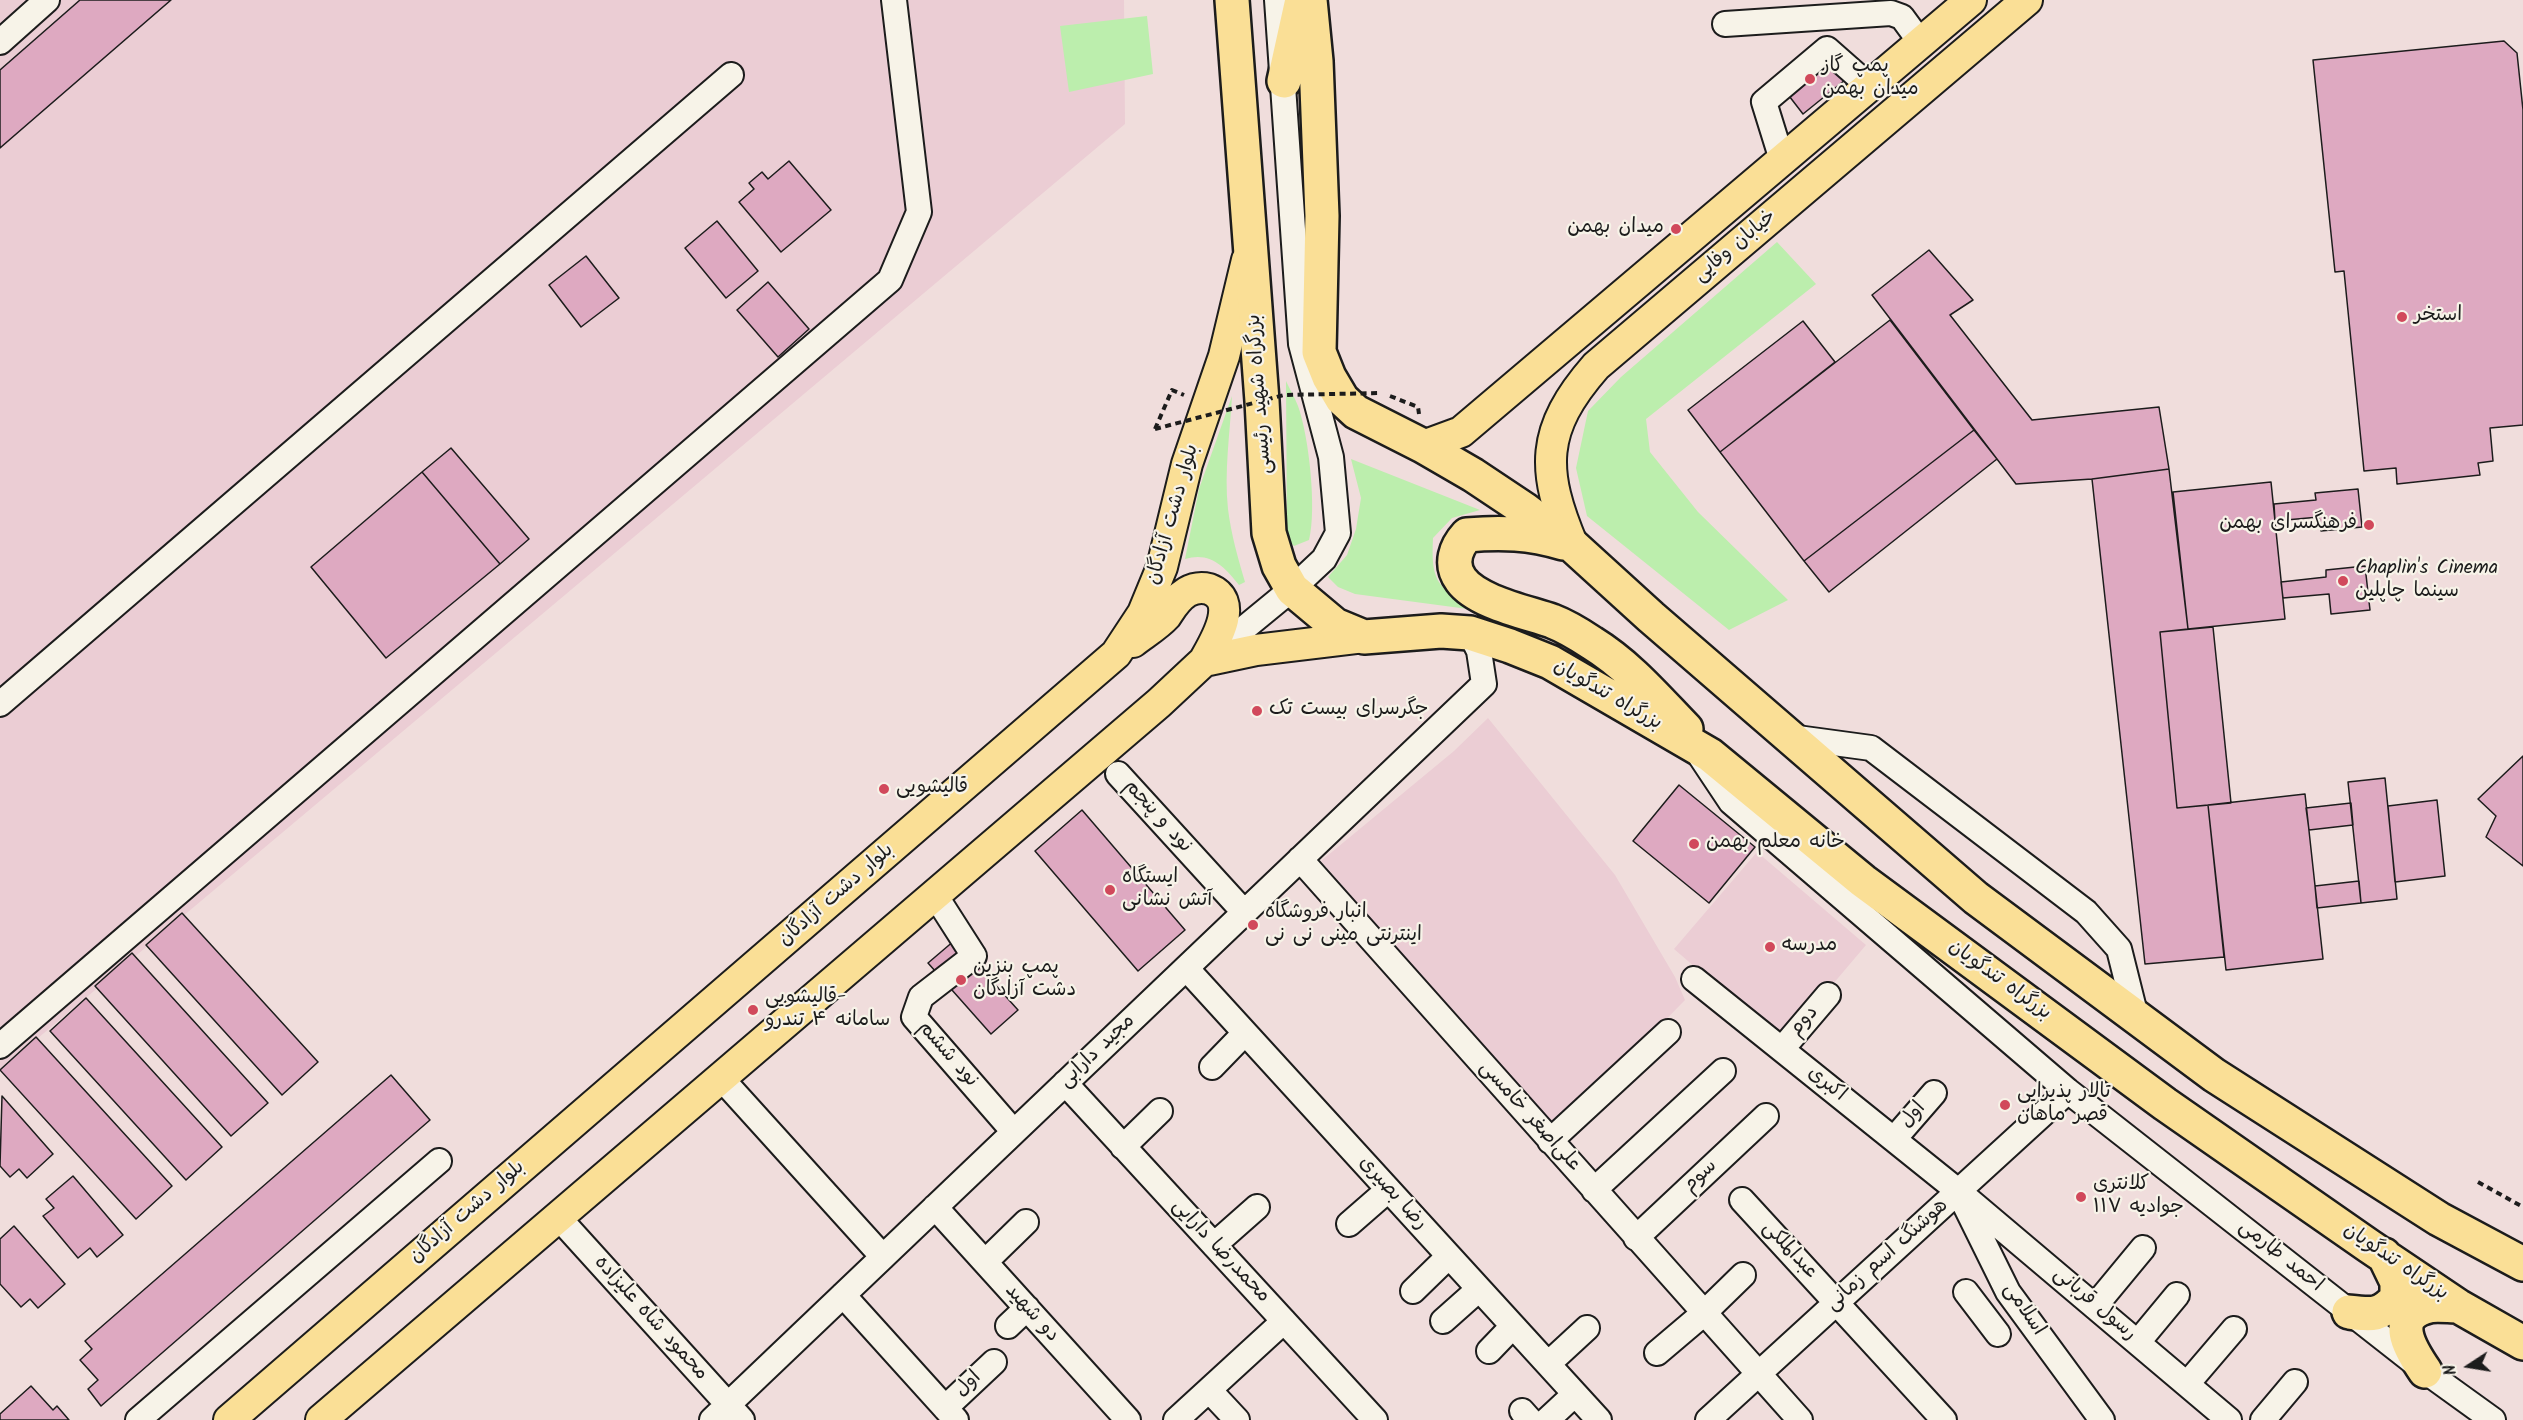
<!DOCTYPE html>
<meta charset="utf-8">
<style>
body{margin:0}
#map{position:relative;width:2523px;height:1420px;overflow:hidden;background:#f0dddc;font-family:Kalam,sans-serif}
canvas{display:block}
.north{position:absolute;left:2439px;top:1336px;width:60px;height:60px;-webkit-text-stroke:4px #f7f3e8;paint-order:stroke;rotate:258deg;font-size:16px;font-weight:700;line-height:24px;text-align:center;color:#1c1c1c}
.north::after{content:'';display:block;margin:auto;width:21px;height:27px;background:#1c1c1c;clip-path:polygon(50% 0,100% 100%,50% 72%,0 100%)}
</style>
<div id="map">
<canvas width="2523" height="1420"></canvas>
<div class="north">N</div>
</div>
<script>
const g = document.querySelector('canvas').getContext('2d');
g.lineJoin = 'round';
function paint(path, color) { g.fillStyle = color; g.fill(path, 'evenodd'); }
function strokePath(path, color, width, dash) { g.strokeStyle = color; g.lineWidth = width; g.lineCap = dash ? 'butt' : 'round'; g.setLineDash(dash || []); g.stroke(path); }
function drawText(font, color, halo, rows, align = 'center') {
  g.font = font + ' Kalam,"Playpen Sans Arabic",sans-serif'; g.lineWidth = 4.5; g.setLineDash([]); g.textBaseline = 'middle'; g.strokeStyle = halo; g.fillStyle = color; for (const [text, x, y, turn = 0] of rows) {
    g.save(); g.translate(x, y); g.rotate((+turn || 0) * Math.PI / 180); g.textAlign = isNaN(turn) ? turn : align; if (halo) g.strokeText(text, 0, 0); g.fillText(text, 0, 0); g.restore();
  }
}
paint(new Path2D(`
 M0 0H1124L1125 124 0 1070Z
 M1488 718 1615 875 1675 977 1685 1000 1557 1131 1321 861 1454 751Z
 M1757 852 1866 945 1783 1043 1674 949Z`), '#ebcdd4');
paint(new Path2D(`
 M1147 16 1153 74 1069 92 1060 26Z
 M1777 242 1816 284 1646 419 1650 452 1698 512 1788 600 1729 630 1587 516 1576 468 1588 411 1621 377Z
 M1286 381C1290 390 1295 398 1298 406 1309 436 1317 510 1309 540L1294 546 1287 539Z
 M1232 396C1230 433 1224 472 1228 509 1231 534 1238 558 1245 582L1239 585C1225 567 1210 551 1185 559L1199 489Z
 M1351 459 1480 510 1452 518 1433 538C1431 580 1436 584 1468 609L1355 594 1338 587 1328 577 1347 555 1356 529 1361 498Z`), '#bceead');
const building = new Path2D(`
 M80 0H171L0 148V70Z
 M2504 41 2517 53 2523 110V425L2490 428 2493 461 2478 463 2480 475 2397 484 2396 468 2364 471 2344 271 2335 272 2313 60Z
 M1818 45 1845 80 1803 114 1776 79Z
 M789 161 831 210 781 252 739 202 754 189 749 183 762 172 768 179Z
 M717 221 758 271 726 298 685 248Z
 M1929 250 1973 300 1950 315 2032 420 2159 407 2169 469 2092 479 2016 484 1872 295Z
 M586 256 619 298 581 327 549 285Z
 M768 282 809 329 778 357 737 310Z
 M1890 320 1974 430 1804 561 1720 452Z
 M1803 321 1835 362 1720 452 1688 410Z
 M1974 430 1997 459 1829 592 1804 561Z
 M451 448 529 539 500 564 422 472Z
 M2169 469 2188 629 2160 632 2177 808 2208 805 2224 957 2145 964 2092 479Z
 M422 472 500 564 386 658 311 567Z
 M2271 482 2285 619 2188 629 2173 492Z
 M2358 489 2362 527 2321 531 2319 517 2275 521 2274 504 2316 500 2315 493Z
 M2365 566 2370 610 2331 614 2329 594 2283 598 2281 582 2326 577V570Z
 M2213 627 2231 803 2177 808 2160 632Z
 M2523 756V866L2486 837 2496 816 2478 799Z
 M2385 778 2397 899 2361 903 2348 782Z
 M1679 785 1755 847 1709 903 1633 841Z
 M2305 794 2323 959 2226 970 2208 805Z
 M2437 800 2445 876 2395 882 2388 806Z
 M2351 803 2353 825 2309 830 2306 808Z
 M1082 810 1185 930 1138 971 1035 851Z
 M2359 881 2361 903 2317 908 2315 886Z
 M182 913 318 1062 282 1095 146 945Z
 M955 940 1018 1010 991 1034 928 963Z
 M132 953 268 1103 231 1136 95 986Z
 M86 998 222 1147 186 1180 50 1031Z
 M36 1037 172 1186 136 1219 0 1070Z
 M391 1075 430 1120 101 1406 88 1389 98 1380 80 1360 92 1349 85 1341Z
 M2 1096 53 1154 27 1178 19 1169 10 1177 0 1166Z
 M73 1176 123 1235 97 1257 90 1248 78 1258 43 1216 54 1208 46 1199Z
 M14 1226 65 1284 38 1308 30 1299 21 1307 0 1284V1239Z
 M31 1386 53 1410 57 1406 69 1420H0V1414Z`);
paint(building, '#dea9c1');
strokePath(building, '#1c1c1c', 1.5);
const minor = new Path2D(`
 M1725 24 1891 13 1902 17 1921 43
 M0 42 47 0
 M1782 160 1764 102 1827 49 1869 86
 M1208 658 1292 589 1324 559 1338 533 1331 457 1301 344 1277 0
 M0 704 731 75
 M1790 737 1871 748 2086 912 2119 949 2136 1017
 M1701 757 1731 802 2068 1091 2425 1371 2493 1420
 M1118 774 1244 912
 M1300 859 1800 1420
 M935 895 974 956 921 997 914 1017 1014 1132
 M1186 968 1599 1420
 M1694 979 1958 1191 2229 1420
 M0 1046 890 280 919 212 894 0
 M1782 1049 1828 995
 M1212 1067 1245 1033
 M721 1078 883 1257
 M1065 1083 1375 1420
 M1894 1139 1934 1093
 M1550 1141 1668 1032
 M1123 1147 1160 1111
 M1594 1190 1723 1071
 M1962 1199 2008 1292 2102 1420
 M1742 1200 1944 1420
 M935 1207 1128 1420
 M558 1217 742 1420
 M1349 1224 1388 1190
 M1636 1238 1766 1116
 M1214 1245 1257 1207
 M985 1262 1026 1222
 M1413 1291 1449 1256
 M1966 1292 1998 1334
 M843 1295 956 1420
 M2095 1306 2143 1248
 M1443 1321 1479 1289
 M1008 1326 1027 1308
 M2138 1342 2177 1295
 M1489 1351 1513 1326
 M1657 1353 1703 1314 1743 1275
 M1548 1364 1587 1328
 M2187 1384 2234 1329
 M1209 1390 1237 1420
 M945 1408 994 1362
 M1522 1411 1530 1420
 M138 1420 439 1161
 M712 1420 1484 684 1479 651 1470 633
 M1176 1420 1284 1321
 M1547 1420 1575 1394
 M1708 1420 2068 1091
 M2263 1420 2295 1382`);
const major = new Path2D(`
 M1423 446 1461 432 1971 0
 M1573 546C1541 470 1540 430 1596 366L2027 0
 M1133 642C1143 634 1157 626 1166 616 1172 607 1177 598 1187 592 1194 588 1201 587 1209 589 1241 601 1214 643 1204 661
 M229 1420 1116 654 1143 613 1162 567 1187 464 1224 356 1247 260
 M321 1420 1159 703 1204 661 1256 650 1364 637`);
const highway = new Path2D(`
 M1232 0 1262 401 1269 533 1279 566 1292 589 1335 625 1364 637 1441 631 1470 633 1510 646 1550 662 1710 755 1863 881 2165 1104 2369 1246 2458 1306 2523 1343
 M1310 0 1316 61 1322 216 1319 352 1329 377 1342 399 1356 412 1423 446 1473 475 1524 509 1573 546 1651 617 1976 898 2214 1075 2439 1219 2523 1264
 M1284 81 1301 4
 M1563 543C1529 533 1502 532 1467 535 1456 547 1449 564 1461 580 1477 602 1526 612 1552 621 1565 626 1580 635 1592 643 1629 666 1656 698 1686 729
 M2349 1312C2373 1315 2380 1316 2397 1298V1282L2384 1255
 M2425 1371C2410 1349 2389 1316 2429 1306 2437 1304 2449 1306 2458 1306`);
strokePath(minor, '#1c1c1c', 28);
strokePath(major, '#1c1c1c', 34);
strokePath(highway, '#1c1c1c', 38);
strokePath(new Path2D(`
 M1390 396 1418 407 1419 414
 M1155 429 1172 390 1184 395
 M2478 1182 2523 1207`), '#1c1c1c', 4, [6, 4.5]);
strokePath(minor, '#f7f3e8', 24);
strokePath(major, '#fadf96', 30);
strokePath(highway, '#fadf96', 33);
strokePath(new Path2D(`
 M1155 429 1284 395 1381 393`), '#1c1c1c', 4, [6, 4.5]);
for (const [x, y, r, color] of [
 [1810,79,6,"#d1495b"],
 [1676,229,6,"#d1495b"],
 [2402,317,6,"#d1495b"],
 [2369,525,6,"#d1495b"],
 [2343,581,6,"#d1495b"],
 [1257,711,6,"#d1495b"],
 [884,789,6,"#d1495b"],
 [1694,844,6,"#d1495b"],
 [1110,890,6,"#d1495b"],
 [1253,925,6,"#d1495b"],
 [1770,947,6,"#d1495b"],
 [961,980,6,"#d1495b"],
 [753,1010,6,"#d1495b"],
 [2005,1105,6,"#d1495b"],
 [2081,1197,6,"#d1495b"]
]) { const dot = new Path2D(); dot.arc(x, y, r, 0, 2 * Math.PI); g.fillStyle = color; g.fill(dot); strokePath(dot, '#f7f3e8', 2); }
drawText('20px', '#1c1c1c', '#f7f3e8', [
 ["پمپ گاز",1822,68],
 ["میدان بهمن",1822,91],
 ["میدان بهمن",1664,229,"right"],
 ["استخر",2414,317],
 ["فرهنگسرای بهمن",2357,525,"right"],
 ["Chaplin's Cinema",2355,570],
 ["سینما چاپلین",2355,593],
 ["جگرسرای بیست تک",1269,711],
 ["قالیشویی",896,789],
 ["خانه معلم بهمن",1706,844],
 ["ایستگاه",1122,879],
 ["آتش نشانی",1122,902],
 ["انبار فروشگاه",1265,914],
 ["اینترنتی مینی نی نی",1265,937],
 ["مدرسه",1782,947],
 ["پمپ بنزین",973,969],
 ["دشت آزادگان",973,992],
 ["قالیشویی-",765,999],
 ["سامانه ۴ تندرو",765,1022],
 ["تالار پذیرایی",2017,1094],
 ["قصر ماهان",2017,1117],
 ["کلانتری",2093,1186],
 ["۱۱۷ جوادیه",2093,1209]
], 'left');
drawText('20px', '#1c1c1c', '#f7f3e8', [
 ["خیابان وفایی",1736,247,-40],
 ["بزرگراه شهید رئیسی",1261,394,-94],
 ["بلوار دشت آزادگان",1174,515,-74],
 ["بزرگراه تندگویان",1607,696,30],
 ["نود و پنجم",1157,817,48],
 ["بلوار دشت آزادگان",837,896,-41],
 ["بزرگراه تندگویان",1999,981,36],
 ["دوم",1805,1022,-49],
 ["مجید دارابی",1098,1052,-44],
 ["نود ششم",947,1055,49],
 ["اکبری",1826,1085,39],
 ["اول",1914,1116,-49],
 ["علی‌اصغر خامسی",1529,1117,48],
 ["سوم",1701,1177,-43],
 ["رضا بصیری",1392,1194,48],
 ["بلوار دشت آزادگان",468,1213,-41],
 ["عبدالملکی",1789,1251,47],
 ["محمدرضا دارایی",1220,1252,47],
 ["هوشنگ اسم زمانی",1888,1256,-42],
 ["احمد طارمی",2280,1257,39],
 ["بزرگراه تندگویان",2395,1263,34],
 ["رسول قربانی",2094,1305,40],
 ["اسلامی",2023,1310,56],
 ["دو شهید",1031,1314,48],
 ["محمود شاه علیزاده",650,1319,48],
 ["اول",969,1385,-44]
]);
</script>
